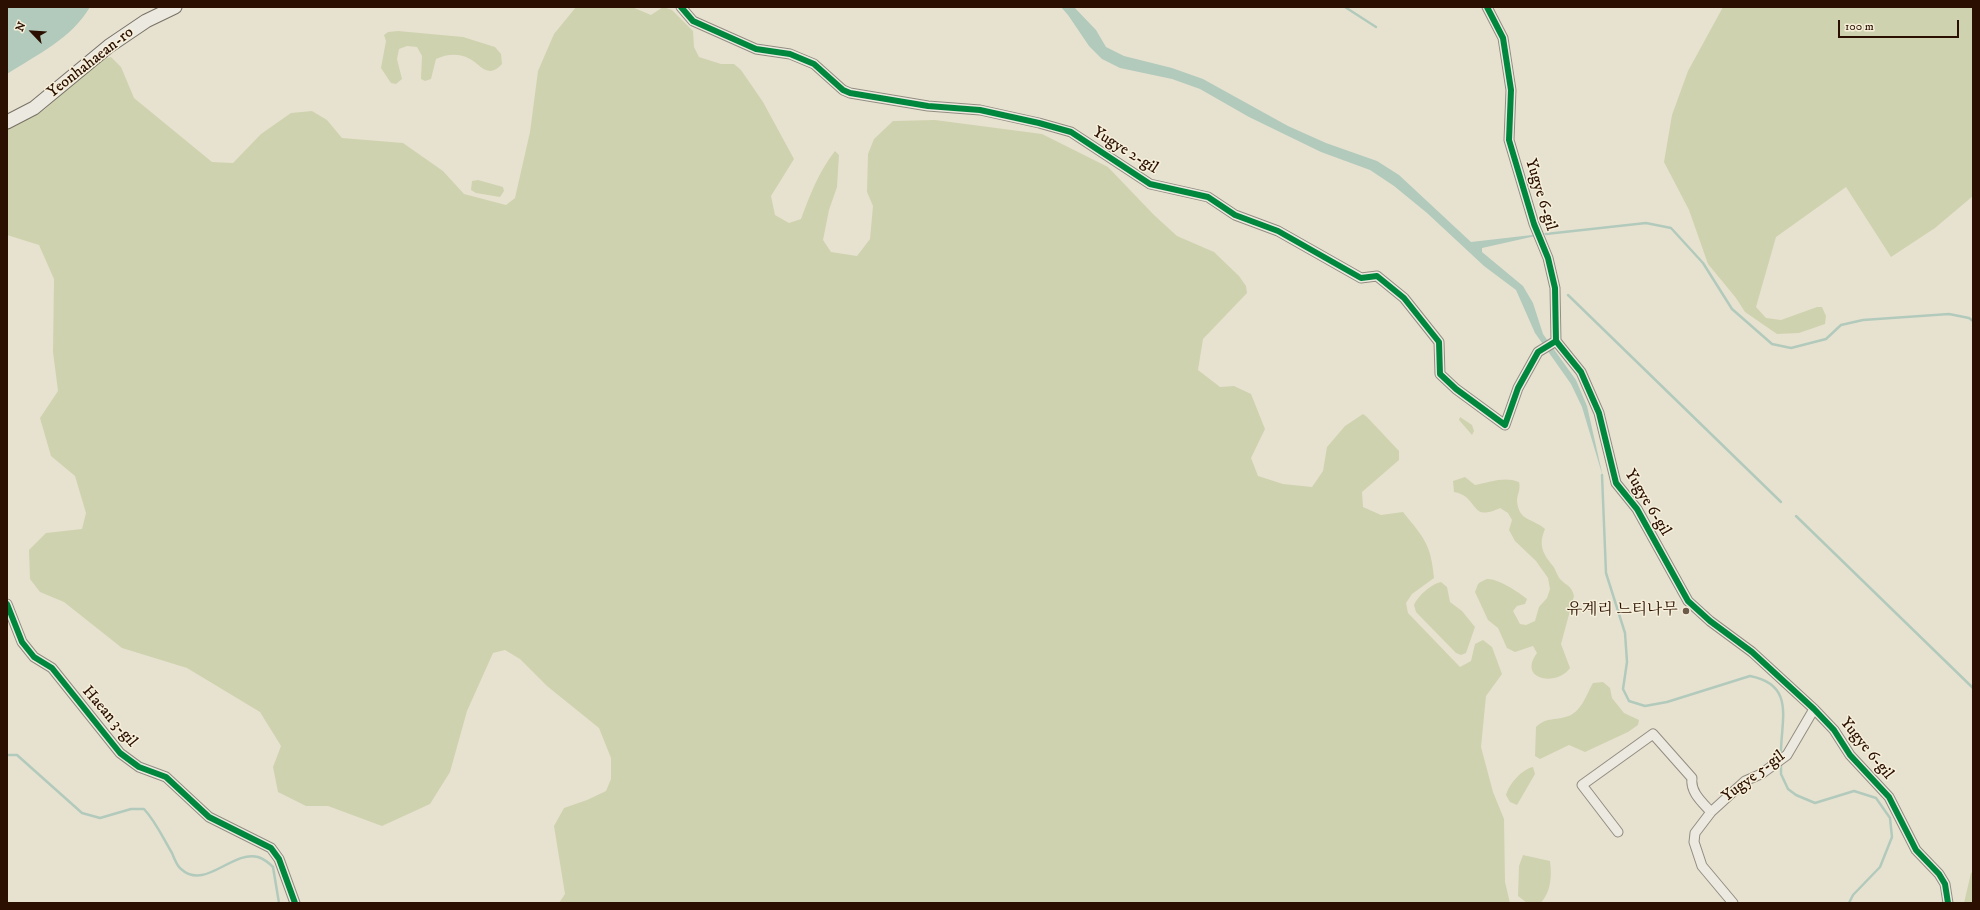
<!DOCTYPE html>
<meta charset="utf-8">
<style>
body{margin:0}
#map{position:relative;width:1980px;height:910px;overflow:hidden;background:#e7e2d0;font-family:"IM FELL DW Pica",serif}
canvas{display:block}
.frame{position:absolute;inset:0;border:8px solid #2b1001;pointer-events:none}
.north{position:absolute;left:12px;top:12px;width:40px;height:40px;-webkit-text-stroke:3px #f6efda;paint-order:stroke;rotate:295deg;font-size:11px;font-weight:700;line-height:16px;text-align:center;color:#2b1001}
.north::after{content:'';display:block;margin:auto;width:14px;height:18px;background:#2b1001;clip-path:polygon(50% 0,100% 100%,50% 72%,0 100%)}
.scale{position:absolute;left:1838px;top:20px;width:121px;height:18px;box-sizing:border-box;border:2px solid #2b1001;border-top:0;padding-left:5px;font-size:12px;line-height:14px;white-space:nowrap;color:#2b1001;-webkit-text-stroke:3px #f6efda;paint-order:stroke}
</style>
<div id="map">
<canvas width="1980" height="910"></canvas>
<div class="frame"></div>
<div class="north">N</div>
<div class="scale">100 m</div>
</div>
<script>
const g = document.querySelector('canvas').getContext('2d');
g.lineJoin = 'round';
function paint(path, color) { g.fillStyle = color; g.fill(path, 'evenodd'); }
function strokePath(path, color, width, dash) { g.strokeStyle = color; g.lineWidth = width; g.lineCap = dash ? 'butt' : 'round'; g.setLineDash(dash || []); g.stroke(path); }
function drawText(font, color, halo, rows, align = 'center') {
  g.font = font + ' "IM FELL DW Pica","Noto Serif KR",serif'; g.lineWidth = 3; g.setLineDash([]); g.textBaseline = 'middle'; g.strokeStyle = halo; g.fillStyle = color; for (const [text, x, y, turn = 0] of rows) {
    g.save(); g.translate(x, y); g.rotate((+turn || 0) * Math.PI / 180); g.textAlign = isNaN(turn) ? turn : align; if (halo) g.strokeText(text, 0, 0); g.fillText(text, 0, 0); g.restore();
  }
}
paint(new Path2D(`
 M576 7H632L651 15 663 7 672 10 693 31 694 47 699 57 721 64H734L741 70 763 102 794 159 771 196 775 215 789 223 801 219C810 195 819 171 835 151L839 155 837 187 829 210 823 240 831 252 857 256 870 239 873 206 867 192 868 154 874 139 893 121 935 120 1042 134 1108 167 1154 215 1177 236 1214 252 1239 276 1246 286 1247 293 1203 339 1198 370 1220 387 1234 386 1251 394 1265 429 1251 458 1258 476 1283 484 1312 487 1323 471 1327 447 1345 426 1363 414 1367 417 1399 451V460L1362 492 1363 507 1381 515 1403 512C1424 538 1431 544 1434 578L1412 594 1406 603 1408 613 1460 667 1471 661 1475 644 1483 640 1492 647 1502 674 1486 696 1481 747 1493 792 1504 819 1505 882 1510 903H559L565 894 554 826 564 808 587 800 606 791 611 779V758L599 728 547 686 520 659 505 650 493 653 467 711 450 772 430 804 382 826 328 806H306L278 792 273 767 281 746 260 712 187 668 122 648 64 602 40 592 30 579 29 550 46 533 82 529 86 513 75 476 51 456 40 418 58 391 53 352 54 279 39 245 7 235V130L44 110 101 59 111 57 121 67 134 98 212 162 233 163 261 134 291 113 312 111 327 120 342 138 403 143 443 171 464 194 506 205 515 198 530 132 538 71 554 34Z
 M1723 7H1973V196L1935 228 1891 257 1846 187 1776 237 1756 307 1766 318 1781 320 1817 307H1822L1826 316 1825 324 1799 333 1777 334 1745 312 1736 298 1708 264 1689 210 1664 162 1672 115 1688 71Z
 M398 31 463 37 495 47 501 54 502 64C488 79 482 66 470 59 459 53 447 54 436 59L431 79 425 81 421 79 422 56 417 47 407 46 399 49 397 59 402 79 396 84 391 83 381 68 386 41 384 35 388 32Z
 M478 180 503 187 504 191 500 197 476 193 471 190 472 181Z
 M1460 417 1472 425 1474 431 1472 435 1459 420Z
 M1465 477 1475 485C1490 482 1505 476 1519 482 1521 490 1517 494 1517 501 1519 522 1533 518 1545 529 1538 545 1543 554 1553 566 1556 570 1557 576 1561 580 1567 586 1572 586 1574 596L1561 644 1570 668C1557 687 1517 680 1537 653L1533 646 1515 652 1507 648 1498 628 1488 620 1475 592 1478 584C1480 582 1484 580 1487 579 1497 578 1519 592 1527 599L1525 604 1517 606 1513 611 1520 624 1526 625 1535 621 1539 607 1547 598 1550 589 1548 578 1536 561 1515 541 1509 530 1512 520 1508 513 1500 508C1469 523 1480 497 1454 492L1453 481Z
 M1441 582 1447 587 1450 602 1462 611 1475 627 1466 653 1461 655 1456 653 1416 612 1414 605C1418 596 1431 584 1441 582Z
 M1603 682 1610 688 1612 698 1624 713 1639 720 1638 725 1628 732 1585 752 1569 745 1540 759 1535 756 1536 727C1547 717 1552 721 1565 717 1581 714 1586 695 1593 683Z
 M1533 767 1535 774 1517 805 1510 802 1506 795C1509 784 1522 769 1533 767Z
 M1523 855 1550 861C1552 876 1551 891 1541 903H1527L1518 896 1519 866Z
 M1973 872V903H1964L1971 873Z`), '#cfd2ae');
paint(new Path2D(`
 M7 7H90C71 39 38 54 7 74Z
 M1061 7H1074L1096 30 1106 47 1124 56 1172 68 1203 79 1288 126 1326 143 1377 161 1399 175 1471 242 1549 233 1482 248V252L1523 286 1533 303 1543 334 1576 380 1587 406 1603 477 1582 407 1571 384 1535 333 1516 290 1484 266 1427 213 1394 186 1370 170 1321 152 1249 117 1200 89 1172 79 1120 68 1102 59 1089 46 1068 15Z`), '#b2cabc');
strokePath(new Path2D(`
 M1345 7 1376 27
 M1546 234 1646 223 1671 228 1703 263 1732 309 1772 344 1791 348 1826 339 1841 325 1863 320 1949 314 1969 318 1973 321
 M1568 295 1781 502
 M1602 475 1606 573 1625 633 1627 662 1623 689 1629 701 1645 706 1667 702 1750 676C1797 685 1780 722 1781 756
 M1796 516 1973 688
 M7 755H17L82 813 100 818 131 809H144C156 822 163 838 172 853 174 858 177 866 181 869 205 891 232 850 258 857 264 859 269 863 273 867L279 903
 M1781 763V774L1788 789 1796 795 1815 803 1854 791 1876 798 1890 818 1892 837 1880 867 1853 895 1849 903`), '#b2cabc', 2.5);
const street = new Path2D(`
 M681 7 693 21 756 49 790 54 814 64 843 90 850 93 928 106 980 110 1039 123 1071 132 1150 184 1208 197 1235 215 1278 231 1361 278 1377 276 1404 298 1439 342 1440 374 1456 389 1505 425 1518 388 1538 352 1556 341
 M1487 7 1503 38 1511 90 1509 140 1534 224 1548 258 1555 288 1556 341 1581 372 1599 413 1616 483 1637 509 1688 601 1710 621 1752 652 1814 709 1834 730 1850 755 1889 797 1916 850 1939 874 1945 884 1948 903
 M7 604 22 642 34 657 52 668 120 753 139 767 166 777 209 817 271 848 279 859 295 903
 M1618 832 1582 785 1653 734 1692 778C1690 792 1702 802 1711 812
 M1733 903 1702 866 1694 842 1695 833 1711 812 1745 781 1761 774 1787 755 1814 709`);
const secondary = new Path2D(`
 M7 122 34 108 109 46 146 21 175 7`);
strokePath(street, '#938d81', 11);
strokePath(secondary, '#787166', 15);
strokePath(street, '#ece9e0', 9);
strokePath(secondary, '#ece9e0', 13);
strokePath(new Path2D(`
 M681 7 693 21 756 49 790 54 814 64 843 90 850 93 928 106 980 110 1039 123 1071 132 1150 184 1208 197 1235 215 1278 231 1361 278 1377 276 1404 298 1439 342 1440 374 1456 389 1505 425 1518 388 1538 352 1556 341
 M1487 7 1503 38 1511 90 1509 140 1534 224 1548 258 1555 288 1556 341 1581 372 1599 413 1616 483 1637 509 1688 601 1710 621 1752 652 1814 709 1834 730 1850 755 1889 797 1916 850 1939 874 1945 884 1948 903
 M7 604 22 642 34 657 52 668 120 753 139 767 166 777 209 817 271 848 279 859 295 903`), '#00873e', 6);
for (const [x, y, r, color] of [
 [1686,611,4,"#6d5a49"]
]) { const dot = new Path2D(); dot.arc(x, y, r, 0, 2 * Math.PI); g.fillStyle = color; g.fill(dot); strokePath(dot, '#f6efda', 1.5); }
drawText('16px', '#2b1001', '#f6efda', [
 ["Yeonhahaean-ro",91,63,-38],
 ["Yugye 2-gil",1125,151,32],
 ["Yugye 6-gil",1540,195,73],
 ["Yugye 6-gil",1647,503,59],
 ["Haean 3-gil",109,717,49],
 ["Yugye 6-gil",1866,749,51],
 ["Yugye 5-gil",1754,777,-37]
]);
drawText('16px', '#2b1001', '#f6efda', [
 ["유계리 느티나무",1678,611]
], 'right');
</script>
